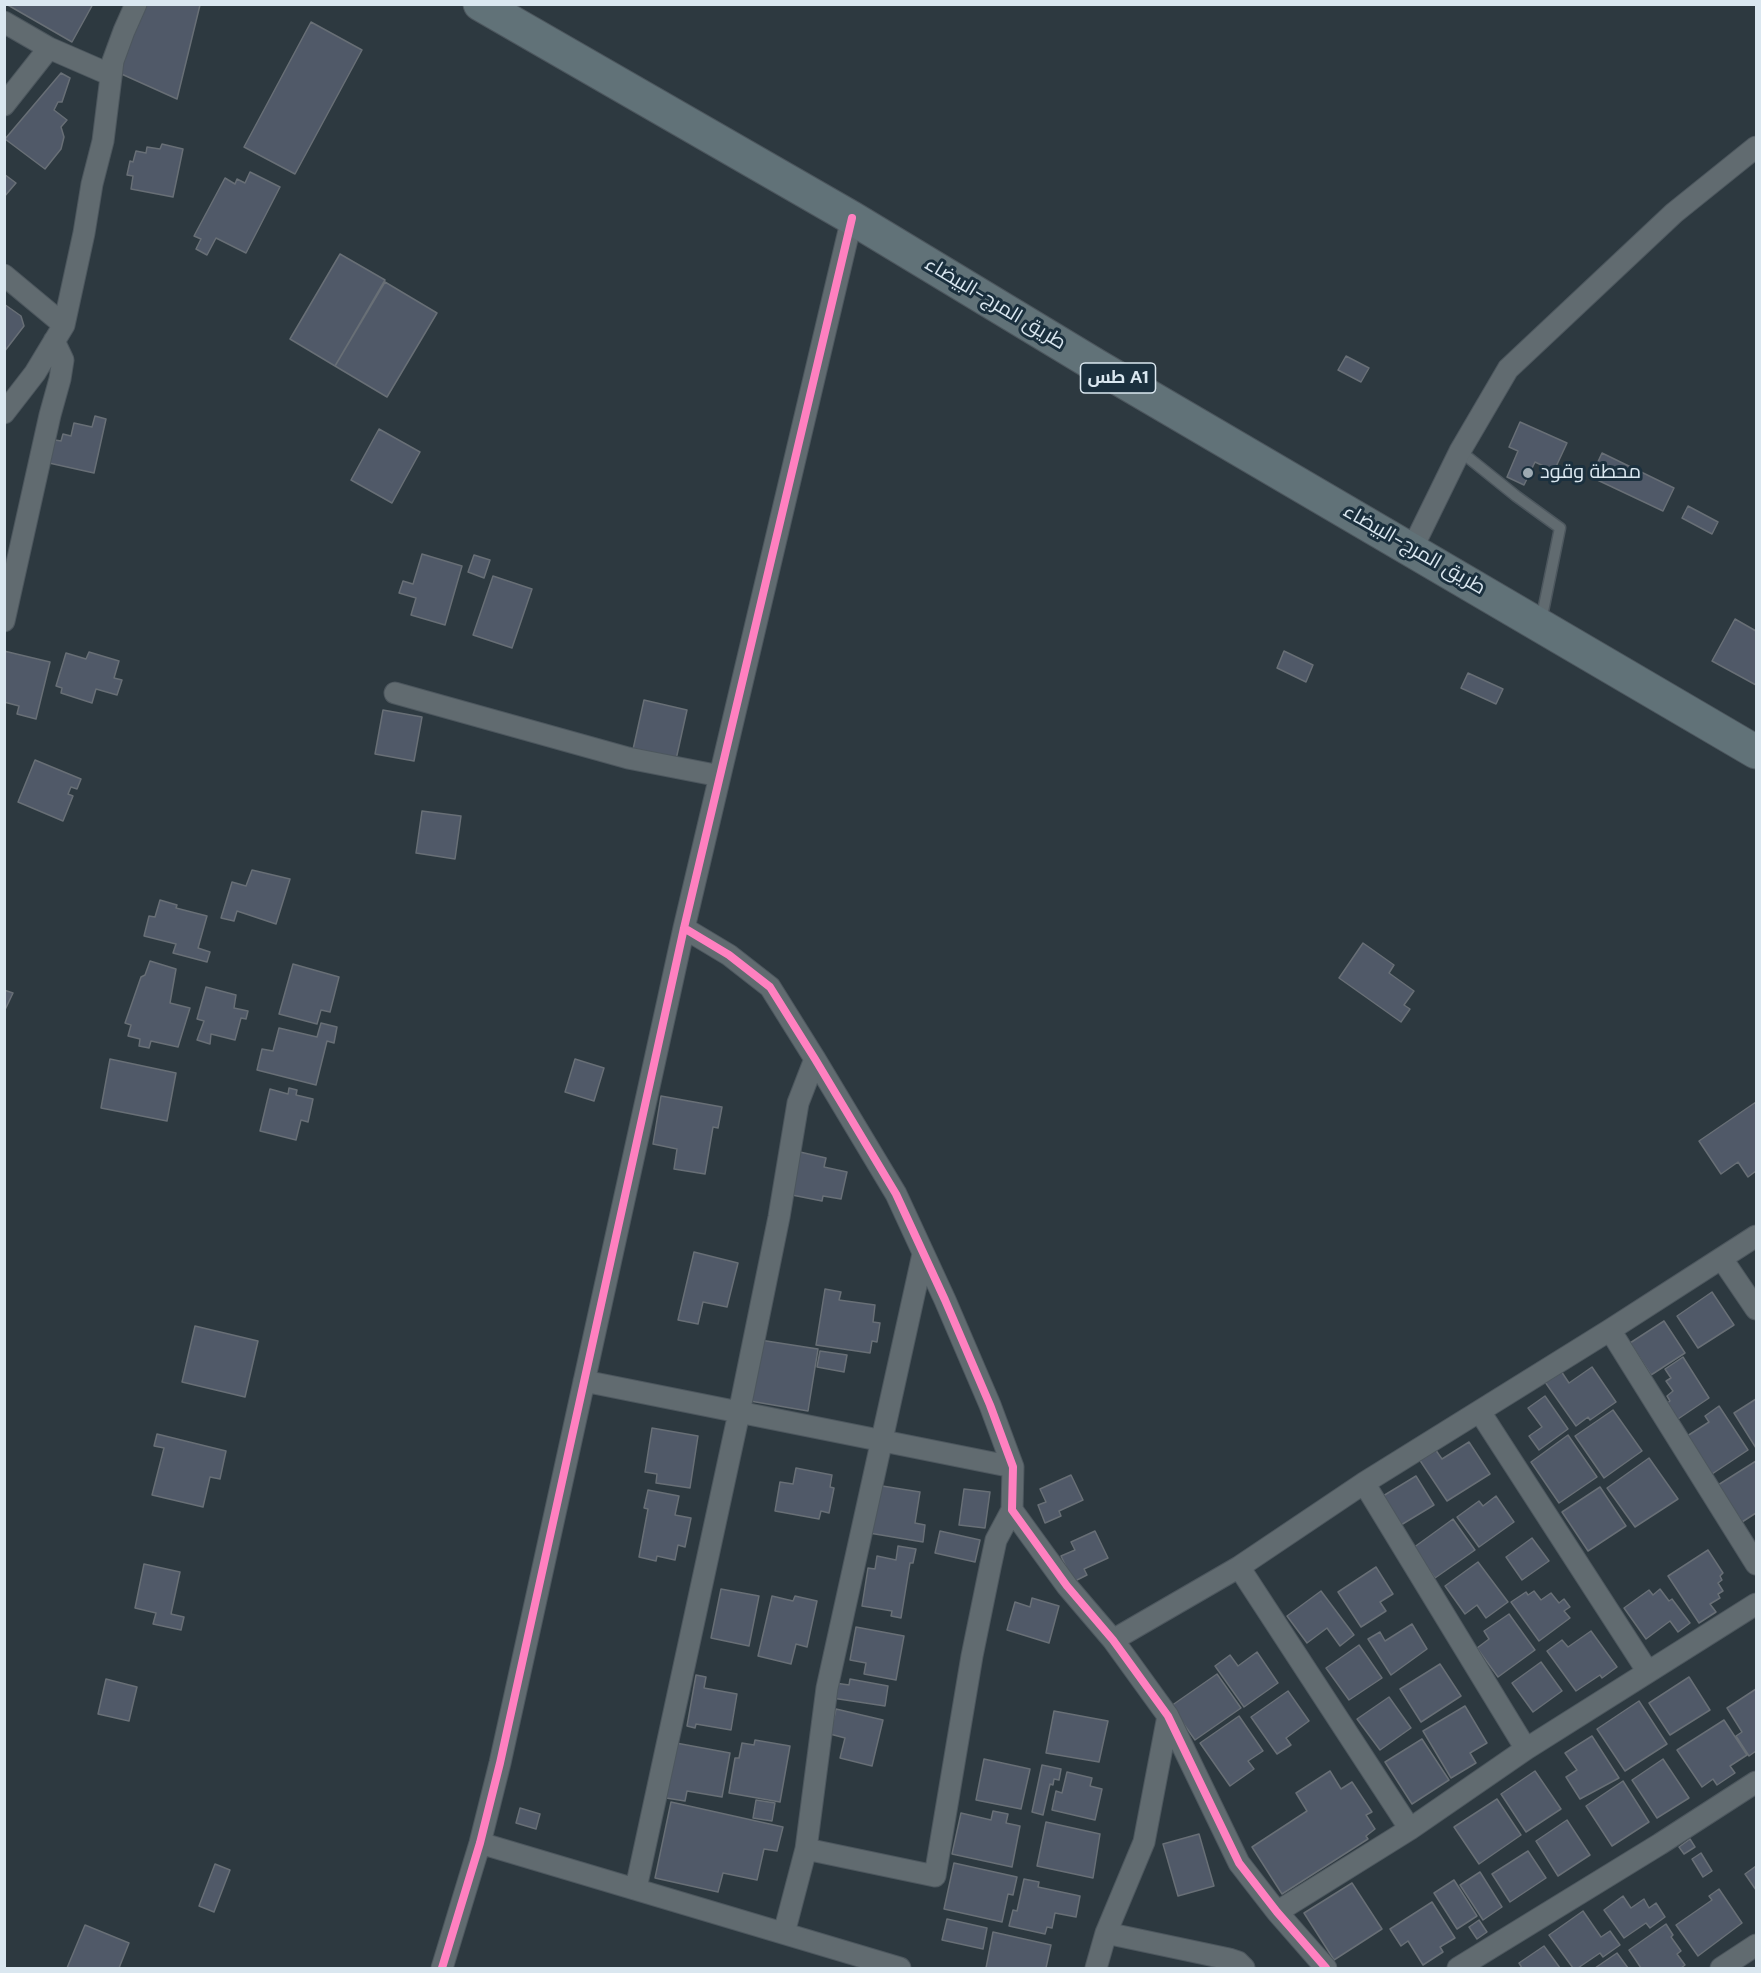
<!DOCTYPE html>
<meta charset="utf-8">
<style>
body{margin:0}
#map{position:relative;width:1761px;height:1973px;overflow:hidden;background:#2d3940;font-family:"DM Sans",sans-serif}
canvas{display:block}
.frame{position:absolute;inset:0;border:6px solid #dae7f0;pointer-events:none}
</style>
<div id="map">
<canvas width="1761" height="1973"></canvas>
<div class="frame"></div>
</div>
<script>
const g = document.querySelector('canvas').getContext('2d');
g.lineJoin = 'round';
function paint(path, color) { g.fillStyle = color; g.fill(path, 'evenodd'); }
function strokePath(path, color, width, dash) { g.strokeStyle = color; g.lineWidth = width; g.lineCap = dash ? 'butt' : 'round'; g.setLineDash(dash || []); g.stroke(path); }
function drawText(font, color, halo, rows, align = 'center') {
  g.font = font + ' "DM Sans",Cairo,sans-serif'; g.lineWidth = 6; g.setLineDash([]); g.textBaseline = 'middle'; g.strokeStyle = halo; g.fillStyle = color; for (const [text, x, y, turn = 0] of rows) {
    g.save(); g.translate(x, y); g.rotate((+turn || 0) * Math.PI / 180); g.textAlign = isNaN(turn) ? turn : align; if (halo) g.strokeText(text, 0, 0); g.fillText(text, 0, 0); g.restore();
  }
}
const building = new Path2D(`
 M6 4H93L72 42Z
 M145 4 200 5 177 99 117 72Z
 M311 22 362 50 295 174 244 147Z
 M61 73 70 78 62 102H58L54 110 67 120 61 127 64 137 61 149 45 169 5 139Z
 M162 144 183 149 173 197 131 189 133 176 127 175 130 161 133 162 136 151 146 153 147 147 160 149Z
 M250 172 280 187 246 253 216 238 207 255 196 249 201 239 194 236 225 178 235 184 237 179 245 183Z
 M4 174 16 183 4 197Z
 M340 254 385 280 335 366 290 339Z
 M385 282 437 313 387 397 335 366Z
 M4 304 21 316 24 326 4 352Z
 M1346 356 1369 368 1361 382 1338 370Z
 M95 416 106 419 94 473 49 463 55 440 61 441 63 434 71 436 74 423 92 427Z
 M1520 422 1567 443 1554 471 1535 462 1524 485 1507 477 1518 451 1509 447Z
 M379 429 420 452 392 503 351 480Z
 M1602 453 1674 488 1663 511 1591 477Z
 M1688 506 1718 522 1712 534 1682 518Z
 M422 554 462 566 445 625 411 615 416 598 399 593 403 581 413 584Z
 M474 555 490 560 484 578 468 572Z
 M493 576 532 589 512 648 473 635Z
 M1735 619 1756 631V685L1712 661Z
 M4 651 50 662 36 719 17 714 19 706 4 702Z
 M1284 651 1313 665 1306 682 1277 668Z
 M89 652 119 661 114 678 122 680 117 695 96 689 92 703 61 693 62 688 56 686 66 653 86 659Z
 M1468 673 1503 689 1496 704 1461 688Z
 M644 700 687 710 675 764 632 754Z
 M383 710 422 717 414 761 375 754Z
 M35 760 81 779 77 789 71 787 68 794 73 796 63 821 18 802Z
 M422 811 461 816 455 859 416 853Z
 M252 870 290 879 276 924 237 911 234 921 221 918 232 882 246 886Z
 M160 900 177 905 176 908 207 916 198 948 210 952 207 962 173 953 176 944 144 936 149 916 155 917Z
 M1363 943 1394 965 1389 973 1414 991 1404 1005 1410 1009 1401 1022 1339 978Z
 M150 961 176 969 170 1003 190 1008 178 1047 151 1041 149 1048 139 1046 140 1039 128 1036 131 1025 125 1023 141 977 145 975Z
 M293 964 339 977 330 1012 321 1010 317 1024 279 1014Z
 M206 987 236 995 234 1008 248 1011 246 1019 241 1018 235 1040 211 1034 210 1044 197 1040 204 1021 197 1019Z
 M4 990 13 993 4 1012Z
 M321 1023 337 1027 334 1043 327 1041 316 1085 257 1070 262 1049 273 1051 279 1028 317 1037Z
 M110 1059 176 1073 167 1121 101 1108Z
 M575 1059 604 1068 594 1101 565 1092Z
 M289 1088 297 1090 296 1095 313 1099 308 1122 301 1120 296 1140 260 1131 270 1089 288 1094Z
 M661 1096 722 1107 718 1128 713 1127 705 1174 674 1169 677 1149 653 1144Z
 M1756 1102V1171L1748 1177 1738 1162 1721 1174 1699 1141Z
 M800 1152 826 1158 824 1167 847 1172 841 1199 823 1196 822 1201 792 1195Z
 M694 1252 738 1263 727 1307 703 1302 698 1324 678 1320Z
 M825 1289 841 1292 839 1300 875 1305 873 1322 880 1323 877 1342 872 1341 870 1353 816 1345Z
 M1712 1292 1734 1325 1698 1348 1677 1316Z
 M1664 1321 1685 1353 1651 1375 1630 1343Z
 M195 1326 258 1341 245 1397 182 1382Z
 M760 1340 818 1349 808 1411 750 1401Z
 M820 1351 847 1355 844 1372 817 1367Z
 M1683 1357 1709 1398 1675 1421 1664 1405 1670 1401 1667 1396 1673 1391 1666 1381 1671 1378 1665 1369Z
 M1592 1367 1616 1402 1590 1420 1588 1417 1576 1426 1545 1382 1561 1371 1569 1383Z
 M1545 1396 1568 1429 1539 1450 1529 1436 1542 1427 1528 1408Z
 M1756 1399V1448L1734 1413Z
 M1719 1406 1748 1450 1709 1476 1684 1438 1709 1422 1705 1416Z
 M1613 1410 1642 1451 1604 1478 1575 1436Z
 M652 1428 698 1436 690 1488 656 1483 657 1474 645 1472Z
 M157 1434 226 1451 220 1479 210 1477 203 1507 152 1495 164 1448 154 1446Z
 M1568 1435 1597 1477 1559 1503 1531 1462Z
 M1469 1442 1490 1474 1447 1501 1419 1459 1435 1449 1442 1459Z
 M1649 1458 1678 1499 1635 1527 1607 1488Z
 M1756 1461V1513L1742 1522 1718 1485Z
 M796 1468 832 1475 830 1487 834 1488 829 1513 821 1511 819 1519 775 1511 780 1482 793 1484Z
 M1071 1475 1083 1500 1059 1511 1061 1516 1045 1523 1038 1505 1046 1502 1040 1489Z
 M1416 1476 1434 1505 1396 1528 1378 1499Z
 M876 1485 920 1492 915 1523 925 1525 923 1542 869 1533Z
 M1600 1487 1626 1526 1588 1551 1562 1512Z
 M964 1489 990 1492 985 1528 959 1525Z
 M648 1490 679 1496 675 1515 691 1518 685 1547 678 1545 675 1560 657 1556 656 1561 639 1557 648 1509 644 1508Z
 M1496 1496 1514 1522 1479 1547 1457 1517 1479 1501 1483 1506Z
 M1453 1519 1475 1550 1435 1578 1413 1548Z
 M940 1531 980 1540 975 1562 935 1553Z
 M1095 1531 1108 1558 1084 1569 1087 1575 1073 1582 1061 1556 1075 1550 1071 1542Z
 M1532 1538 1549 1561 1522 1580 1506 1557Z
 M898 1546 916 1549 913 1563H910L901 1618 891 1616 892 1611 862 1606 868 1568 875 1569 877 1556 896 1560Z
 M1708 1550 1723 1573 1720 1576 1722 1580 1718 1583 1723 1591 1718 1594 1720 1598 1710 1604 1716 1612 1699 1623 1668 1576Z
 M1478 1562 1508 1602 1486 1618 1477 1605 1465 1614 1445 1586Z
 M144 1564 180 1572 171 1614 184 1617 181 1630 153 1624 156 1613 135 1608Z
 M1376 1567 1393 1594 1380 1602 1386 1611 1361 1627 1338 1592Z
 M721 1589 759 1596 749 1646 711 1638Z
 M1660 1589 1669 1601 1672 1599 1690 1623 1678 1632 1670 1621 1646 1639 1624 1608 1649 1590 1653 1595Z
 M1321 1591 1354 1635 1340 1646 1327 1628 1307 1643 1287 1616Z
 M1534 1591 1541 1600 1551 1593 1559 1603 1564 1599 1570 1607 1564 1611 1570 1618 1539 1641 1511 1602 1526 1592 1528 1595Z
 M772 1596 793 1601 795 1596 817 1601 807 1647 796 1644 791 1664 758 1656Z
 M1032 1598 1059 1606 1049 1643 1007 1630 1015 1602 1030 1607Z
 M1509 1614 1535 1650 1498 1677 1477 1648 1489 1639 1484 1631Z
 M1412 1624 1427 1649 1391 1675 1368 1639 1380 1632 1385 1641Z
 M856 1627 904 1636 896 1680 864 1674 866 1663 850 1660Z
 M1591 1631 1617 1667 1602 1678 1600 1675 1576 1691 1547 1651 1562 1640 1568 1647Z
 M1359 1645 1382 1678 1349 1700 1326 1668Z
 M1257 1652 1278 1683 1244 1707 1215 1666 1230 1655 1238 1666Z
 M1541 1662 1562 1691 1533 1712 1512 1683Z
 M1440 1664 1461 1696 1421 1722 1400 1689Z
 M1217 1674 1241 1708 1195 1740 1171 1706Z
 M696 1675 706 1677 704 1688 737 1694 731 1730 696 1724 695 1728 687 1726Z
 M1689 1677 1710 1710 1670 1735 1649 1703Z
 M106 1679 137 1687 129 1721 98 1714Z
 M850 1679 888 1686 885 1706 832 1698 835 1683 849 1685Z
 M1756 1689V1751L1749 1756 1736 1736 1742 1732 1727 1708Z
 M1288 1691 1309 1721 1286 1738 1291 1745 1277 1754 1251 1717Z
 M1389 1697 1411 1728 1380 1750 1357 1719Z
 M1639 1701 1667 1744 1625 1771 1597 1729Z
 M1465 1706 1487 1743 1470 1753 1476 1763 1451 1778 1423 1731Z
 M836 1709 883 1720 872 1766 840 1758 845 1738 830 1734Z
 M1054 1711 1108 1721 1099 1762 1046 1753Z
 M1239 1716 1263 1751 1248 1761 1254 1769 1230 1786 1200 1743Z
 M1724 1720 1747 1755 1730 1766 1735 1773 1717 1785 1713 1779 1702 1787 1677 1750Z
 M1592 1736 1619 1778 1580 1799 1566 1777 1577 1770 1565 1753Z
 M1422 1739 1449 1780 1412 1804 1385 1762Z
 M755 1740 790 1746 780 1802 729 1793 735 1758H739L742 1743 754 1745Z
 M676 1743 730 1753 722 1797 687 1791 685 1801 666 1798Z
 M984 1759 1030 1769 1021 1809 976 1800Z
 M1663 1759 1689 1798 1657 1818 1632 1780Z
 M1042 1765 1061 1769 1059 1780 1054 1779 1053 1785 1050 1784 1043 1815 1032 1812Z
 M1330 1771 1341 1789 1352 1782 1372 1812 1366 1815 1375 1829 1366 1836 1368 1839 1282 1894 1252 1847 1307 1811 1296 1793Z
 M1535 1771 1561 1809 1526 1832 1501 1794Z
 M1067 1772 1092 1778 1090 1786 1102 1789 1095 1820 1052 1810 1056 1791 1062 1793Z
 M1623 1781 1649 1822 1612 1846 1586 1806Z
 M1497 1799 1521 1835 1479 1864 1454 1827Z
 M756 1800 775 1803 772 1821 753 1818Z
 M671 1802 783 1827 777 1851 764 1849 757 1880 723 1873 718 1892 655 1878Z
 M520 1808 540 1814 536 1829 516 1823Z
 M993 1811 1008 1814 1006 1823 1020 1826 1012 1867 952 1854 961 1813 991 1820Z
 M1567 1820 1590 1855 1558 1876 1536 1841Z
 M1046 1822 1100 1834 1093 1878 1037 1866Z
 M1199 1834 1214 1886 1178 1896 1163 1844Z
 M1690 1839 1695 1847 1684 1854 1679 1847Z
 M1528 1851 1546 1878 1510 1902 1492 1874Z
 M1701 1853 1712 1871 1703 1877 1692 1859Z
 M954 1863 1017 1877 1013 1895 1008 1894 1002 1922 944 1909Z
 M215 1864 230 1870 214 1912 199 1906Z
 M1756 1866V1890L1745 1874Z
 M1480 1872 1502 1907 1483 1920 1460 1885Z
 M1024 1879 1039 1882 1038 1887 1080 1896 1076 1917 1055 1913 1052 1928 1047 1927 1045 1934 1009 1926 1013 1910 1017 1911Z
 M1454 1880 1477 1916 1457 1929 1434 1893Z
 M1352 1883 1382 1929 1334 1960 1304 1913Z
 M1719 1889 1742 1923 1698 1956 1676 1925 1712 1900 1709 1896Z
 M1623 1896 1631 1908 1644 1899 1649 1908 1656 1903 1665 1917 1650 1928 1646 1923 1624 1938 1604 1910Z
 M1432 1902 1455 1938 1440 1947 1443 1952 1423 1965 1408 1941 1401 1946 1390 1929Z
 M1583 1911 1601 1937 1610 1931 1620 1945 1603 1957 1600 1953 1578 1968H1573L1549 1935Z
 M947 1919 987 1928 983 1949 942 1940Z
 M1479 1920 1487 1932 1477 1939 1469 1927Z
 M1666 1924 1673 1935 1671 1937 1681 1951 1677 1954 1685 1965 1681 1968H1641L1629 1950Z
 M85 1925 129 1943 119 1968H67Z
 M993 1932 1051 1945 1046 1968H986Z
 M1544 1946 1560 1968H1522L1519 1963Z
 M1617 1953 1628 1968H1595Z`);
paint(building, '#505968');
strokePath(building, '#686f76', 1.5);
const service = new Path2D(`
 M1460 451 1516 496 1560 528 1541 621`);
const minor = new Path2D(`
 M4 22 49 48 111 75
 M4 105 49 48
 M4 275 64 325
 M4 413 35 373 64 325 84 233 92 184 103 141 113 61 124 31 136 4
 M1412 549 1460 451 1508 369 1674 213 1756 147
 M4 621 50 415 60 379 63 360 54 341
 M395 693 628 758 720 776
 M684 928 729 955 770 987 815 1059 896 1194 945 1300 990 1405 1013 1467 1012 1510 1067 1586 1113 1640 1168 1716 1239 1863 1277 1912 1326 1968
 M1722 1259 1756 1309
 M1610 1330 1756 1564
 M584 1381 1013 1467
 M1480 1412 1648 1672
 M1364 1483 1526 1749
 M1239 1567 1410 1829
 M1113 1640 1239 1567 1364 1483 1610 1330 1756 1236
 M480 1843 900 1968
 M806 1849 935 1876 972 1656 990 1568 996 1540 1012 1510
 M636 1888 739 1413 779 1217 798 1103 815 1059
 M1277 1912 1410 1829 1526 1749 1756 1604
 M784 1933 806 1849 827 1688 923 1254
 M1106 1933 1229 1959 1238 1962 1244 1968
 M442 1968 480 1843 500 1763 684 928 852 218
 M1096 1968 1106 1933 1144 1842 1168 1716
 M1458 1968 1660 1844 1756 1782
 M1721 1968 1756 1945`);
const trunk = new Path2D(`
 M480 4 852 218 1097 366 1756 752`);
strokePath(service, '#4d575e', 13);
strokePath(minor, '#4d575e', 23);
strokePath(trunk, '#4d575e', 35);
strokePath(service, '#616b70', 10);
strokePath(minor, '#616b70', 21);
strokePath(trunk, '#617278', 33);
strokePath(new Path2D(`
 M684 928 729 955 770 987 815 1059 896 1194 945 1300 990 1405 1013 1467 1012 1510 1067 1586 1113 1640 1168 1716 1239 1863 1277 1912 1326 1968
 M442 1968 480 1843 500 1763 684 928 852 218`), '#ff80c0', 8);
for (const [x, y, r, color] of [
 [1528,473,6,"#9daab2"]
]) { const dot = new Path2D(); dot.arc(x, y, r, 0, 2 * Math.PI); g.fillStyle = color; g.fill(dot); strokePath(dot, '#1b303e', 2); }
for (const [x, y, w] of [
 [1118,378,75]
]) { const box = new Path2D(); box.roundRect(x - w / 2, y - 15, w, 30, 4.5); g.fillStyle = '#1b303e'; g.fill(box); strokePath(box, '#dae7f0', 1.5); }
drawText('bold 18px', '#dae7f0', null, [
 ["طس A1",1118,378]
]);
drawText('20px', '#dae7f0', '#1b303e', [
 ["طريق المرج-البيضاء",995,304,31],
 ["طريق المرج-البيضاء",1414,550,30]
]);
drawText('20px', '#dae7f0', '#1b303e', [
 ["محطة وقود",1540,473]
], 'left');
</script>
